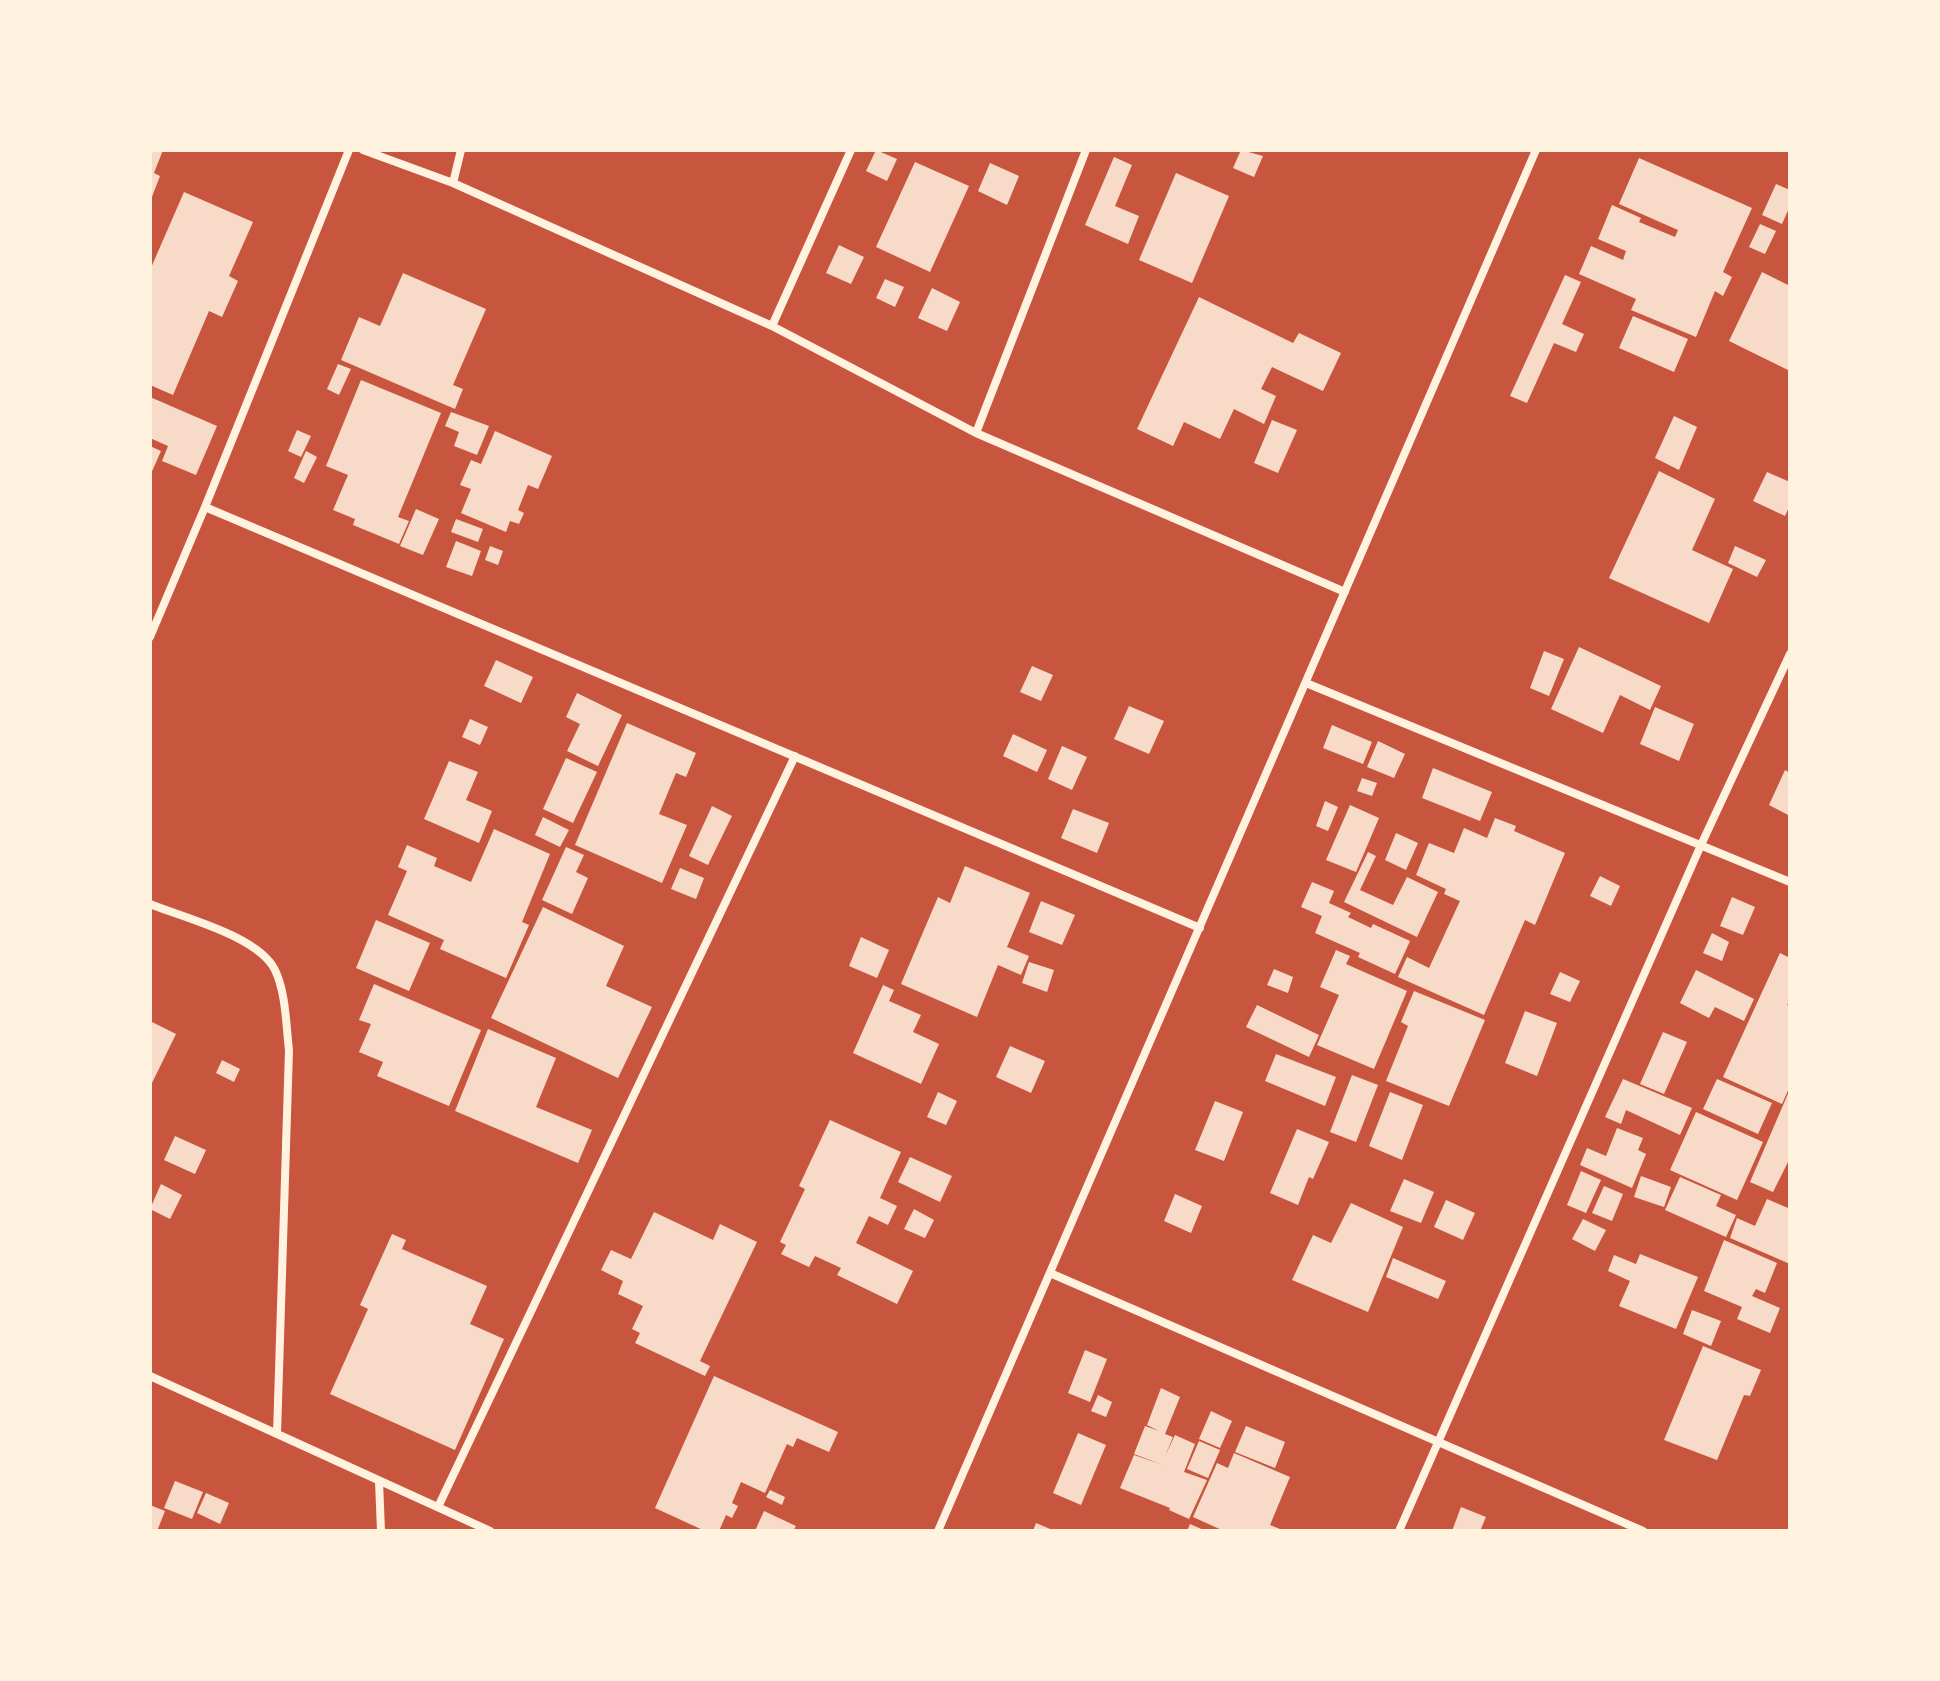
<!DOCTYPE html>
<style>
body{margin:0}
#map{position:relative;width:1940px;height:1681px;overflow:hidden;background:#c8553d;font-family:"DM Sans",sans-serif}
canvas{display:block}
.frame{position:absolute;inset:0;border:152px solid #fff3e0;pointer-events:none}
</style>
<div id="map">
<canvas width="1940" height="1681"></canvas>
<div class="frame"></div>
</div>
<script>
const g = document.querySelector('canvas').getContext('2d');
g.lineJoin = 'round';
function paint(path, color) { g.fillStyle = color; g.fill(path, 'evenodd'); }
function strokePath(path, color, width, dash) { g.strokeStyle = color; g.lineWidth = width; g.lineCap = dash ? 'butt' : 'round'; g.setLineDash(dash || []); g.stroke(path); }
paint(new Path2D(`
 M150 150H163L154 173 160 176 150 202Z
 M876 150 897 159 887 181 866 171Z
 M1241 150 1263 156 1254 177 1233 168Z
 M1114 157 1132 165 1115 206 1139 216 1128 244 1085 225Z
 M1639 158 1752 208 1723 272 1732 277 1723 296 1715 291 1696 337 1631 310 1636 299 1579 274 1591 246 1623 260 1626 251 1598 239 1612 205 1641 218 1639 222 1675 237 1678 230 1619 204Z
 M915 162 969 186 930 272 876 247Z
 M990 163 1019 176 1007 205 978 191Z
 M1176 173 1229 196 1192 283 1139 260Z
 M1776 184 1790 190V206L1782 224 1762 215Z
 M184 192 253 222 229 276 238 281 222 317 209 311 173 395 150 385V270Z
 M1760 224 1776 231 1765 254 1749 247Z
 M839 245 864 257 851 284 826 273Z
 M1762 272 1790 286V371L1729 341Z
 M403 273 486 309 453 385 463 389 455 409 341 360 359 317 380 326Z
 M1565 275 1581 282 1562 324 1584 334 1576 352 1554 343 1527 403 1510 396Z
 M885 279 904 287 895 307 876 298Z
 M932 288 960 302 947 331 918 318Z
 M1199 297 1293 343 1299 333 1341 353 1323 391 1272 367 1261 389 1276 396 1264 424 1234 409 1220 439 1184 422 1173 446 1137 429Z
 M1633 316 1688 339 1674 372 1619 348Z
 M338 364 351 369 339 395 327 389Z
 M361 380 441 413 398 517 409 521 399 544 353 525 355 519 333 510 348 475 326 466Z
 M150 397 217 426 196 475 162 461 168 446 150 438Z
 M451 412 489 426 477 455 454 446 459 432 445 426Z
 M1674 416 1697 427 1679 470 1655 458Z
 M1272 420 1297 430 1278 473 1254 463Z
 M297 430 311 436 301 457 288 451Z
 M495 431 552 456 538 489 528 485 518 510 524 513 519 524 510 521 506 532 461 513 471 489 460 485 471 460 481 464Z
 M150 446 161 451 150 476Z
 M306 451 317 457 304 483 294 478Z
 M1659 471 1715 499 1692 550 1733 569 1709 623 1609 578Z
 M1767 472 1790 482V505L1785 516 1753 501Z
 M416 509 439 519 423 555 400 546Z
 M456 519 483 529 478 542 451 532Z
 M456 541 481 551 472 576 446 567Z
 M490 546 503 551 498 565 485 560Z
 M1735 546 1766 560 1757 577 1728 563Z
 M1579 647 1661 686 1650 710 1620 695 1603 733 1551 709Z
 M1544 651 1564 659 1549 696 1530 688Z
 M496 660 533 677 521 703 484 686Z
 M1032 666 1053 675 1041 701 1020 692Z
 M577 693 622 715 598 766 567 751 580 724 566 717Z
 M1129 706 1164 721 1149 754 1114 739Z
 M1655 707 1694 724 1679 761 1640 744Z
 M470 719 488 727 480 745 462 737Z
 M627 723 696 753 686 777 676 773 659 814 687 825 662 883 575 845Z
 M1332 725 1372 742 1363 764 1323 748Z
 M1013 734 1047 750 1037 772 1003 756Z
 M1378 741 1405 754 1394 778 1367 767Z
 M1062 746 1087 757 1072 790 1048 779Z
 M566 758 597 772 573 823 543 809Z
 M449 761 478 772 466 800 492 811 479 843 424 819Z
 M1433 768 1492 792 1480 821 1422 798Z
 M1785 770 1790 773V816L1769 805Z
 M1362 778 1377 783 1372 796 1357 791Z
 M1325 801 1338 807 1328 831 1316 826Z
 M1350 805 1379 818 1356 872 1326 860Z
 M712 806 732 816 708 865 689 856Z
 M1073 809 1109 823 1097 853 1061 838Z
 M543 817 569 830 560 847 535 835Z
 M1495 818 1516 826 1514 831 1565 853 1535 925 1525 920 1484 1015 1398 977 1407 957 1429 968 1460 901 1444 894 1446 889 1416 875 1429 843 1454 853 1464 828 1487 838Z
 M494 829 550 854 522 922 529 925 506 978 440 949 444 940 388 915 407 871 398 867 407 845 437 858 434 866 471 882Z
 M1396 833 1418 843 1406 870 1385 860Z
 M566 847 584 855 576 872 588 878 572 914 542 900Z
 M1368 852 1376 856 1360 890 1393 905 1407 877 1438 892 1417 937 1344 902Z
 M965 866 1030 893 1007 947 1029 956 1021 975 998 965 977 1017 901 984 938 897 950 903Z
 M680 868 704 878 696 899 671 889Z
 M1600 876 1620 886 1611 906 1590 896Z
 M1312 882 1334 891 1329 903 1351 913 1348 917 1371 928 1373 924 1410 941 1395 974 1358 957 1360 953 1315 933 1322 916 1301 907Z
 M1732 897 1755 907 1743 935 1720 926Z
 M1041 901 1075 915 1062 945 1029 932Z
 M543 907 624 946 606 986 652 1007 618 1078 491 1018Z
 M376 920 430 943 409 991 356 968Z
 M1712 933 1729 942 1722 961 1703 953Z
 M861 937 889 950 877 978 849 966Z
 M1336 950 1350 956 1346 964 1407 991 1374 1069 1317 1045 1339 995 1320 987Z
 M1780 953 1790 958V1000L1787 1005 1790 1006V1086L1782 1104 1723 1077Z
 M1029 962 1054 970 1047 992 1022 983Z
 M1274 969 1293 977 1288 993 1267 985Z
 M1696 970 1754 999 1744 1021 1715 1007 1709 1018 1680 1003Z
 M1560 972 1580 981 1570 1002 1550 994Z
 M374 984 481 1030 449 1106 377 1076 383 1062 359 1052 371 1024 359 1020Z
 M883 985 894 990 889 1001 921 1015 913 1032 939 1044 921 1084 853 1053Z
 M1414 991 1485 1020 1449 1106 1386 1081 1408 1026 1401 1022Z
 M1257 1005 1319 1035 1309 1057 1246 1027Z
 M1525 1011 1557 1023 1537 1076 1505 1063Z
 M150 1021 176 1034 150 1087Z
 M488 1029 556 1058 536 1107 592 1130 578 1163 455 1111Z
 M1663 1032 1687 1042 1664 1094 1640 1084Z
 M1010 1046 1045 1061 1031 1093 996 1077Z
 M1276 1054 1336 1077 1325 1106 1265 1081Z
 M222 1060 240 1069 234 1082 216 1073Z
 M1352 1075 1378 1085 1356 1142 1330 1132Z
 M1623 1079 1692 1108 1680 1135 1626 1110 1621 1124 1605 1117Z
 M1717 1079 1772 1103 1758 1134 1703 1109Z
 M1790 1089V1158L1773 1192 1750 1182Z
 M938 1092 957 1101 946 1125 927 1117Z
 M1390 1092 1423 1105 1402 1160 1369 1146Z
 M1215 1101 1243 1112 1224 1161 1195 1150Z
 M1696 1112 1763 1142 1737 1200 1670 1170Z
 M830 1120 901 1152 880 1198 897 1206 888 1225 869 1216 856 1243 913 1271 897 1304 837 1275 841 1268 815 1256 809 1267 781 1254 786 1245 780 1242 805 1189 799 1186Z
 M1617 1128 1643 1138 1638 1150 1646 1154 1632 1188 1580 1165 1587 1148 1606 1156Z
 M1297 1129 1329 1142 1313 1179 1309 1177 1298 1205 1270 1193Z
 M175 1136 206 1150 195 1174 164 1160Z
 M910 1157 952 1176 940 1202 898 1182Z
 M1581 1171 1601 1180 1586 1213 1567 1205Z
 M1641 1176 1671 1187 1664 1207 1634 1197Z
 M1680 1177 1721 1195 1716 1206 1736 1215 1726 1237 1665 1210Z
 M1404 1179 1434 1192 1421 1223 1390 1211Z
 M161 1184 182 1195 170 1219 150 1209Z
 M1604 1186 1623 1194 1612 1221 1592 1213Z
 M1175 1194 1202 1206 1191 1233 1164 1221Z
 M1767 1199 1788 1208 1790 1204V1264L1730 1238 1737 1218 1755 1226Z
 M1446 1200 1475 1213 1463 1240 1434 1227Z
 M1351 1203 1403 1227 1368 1312 1292 1280 1313 1235 1331 1243Z
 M914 1209 934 1220 925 1238 904 1229Z
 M654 1212 713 1240 720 1224 757 1242 700 1361 710 1366 705 1376 635 1343 640 1333 632 1329 643 1306 618 1294 623 1281 601 1270 611 1250 631 1259Z
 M1583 1219 1606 1230 1595 1251 1572 1239Z
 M392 1234 406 1240 402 1249 487 1286 470 1324 504 1339 455 1450 330 1394 368 1309 360 1305Z
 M1724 1240 1777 1263 1765 1293 1756 1289 1752 1296 1780 1308 1770 1333 1737 1319 1742 1307 1704 1291Z
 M1640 1254 1698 1277 1676 1329 1619 1306 1630 1281 1608 1271 1614 1255 1636 1264Z
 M1393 1258 1446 1281 1438 1299 1386 1277Z
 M1692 1310 1721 1321 1711 1346 1683 1334Z
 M1703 1346 1761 1370 1750 1396 1744 1395 1717 1460 1664 1440Z
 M1085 1350 1107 1359 1090 1402 1068 1393Z
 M714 1376 838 1432 829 1452 797 1438 793 1447 787 1444 765 1493 741 1482 732 1503 738 1506 732 1518 726 1515 719 1531H705L655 1508Z
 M1161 1388 1180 1397 1165 1434 1173 1437 1165 1456 1175 1435 1195 1444 1184 1472 1207 1480 1189 1519 1169 1510 1170 1508 1120 1488 1134 1455 1163 1465 1134 1454 1145 1426 1159 1431 1147 1425Z
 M1098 1395 1112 1402 1106 1417 1091 1411Z
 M1211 1411 1232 1421 1220 1448 1199 1439Z
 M1246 1426 1285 1442 1275 1468 1235 1452Z
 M1078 1433 1106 1445 1081 1505 1053 1493Z
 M1199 1441 1220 1450 1208 1478 1187 1469Z
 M1234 1453 1290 1477 1270 1525 1285 1531H1224L1193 1517 1217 1463 1228 1468Z
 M175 1481 203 1492 192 1519 164 1508Z
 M770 1490 785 1497 782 1505 766 1497Z
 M206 1493 229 1503 220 1524 197 1513Z
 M150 1505 165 1511 157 1531H150Z
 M1461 1507 1486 1517 1480 1531H1452Z
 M764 1511 796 1526 793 1531H755Z
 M1036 1523 1055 1531H1033Z
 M1190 1524 1206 1531H1187Z`), '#f7dbc8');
strokePath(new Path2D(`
 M363 150 453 183 772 326 976 433 1345 592
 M453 183 461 150
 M772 326 851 150
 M976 433 1086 150
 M205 507 1200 928
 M150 637 205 507 349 150
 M1306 683 1790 882
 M150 904C184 918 258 936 275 970 286 993 286 1025 289 1050L277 1434
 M1050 1273 1643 1531
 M150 1376 490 1531
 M379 1481 381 1531
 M438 1507 795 756
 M938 1531 1536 150
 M1399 1531 1701 845 1790 654`), '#fff3e0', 8);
</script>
